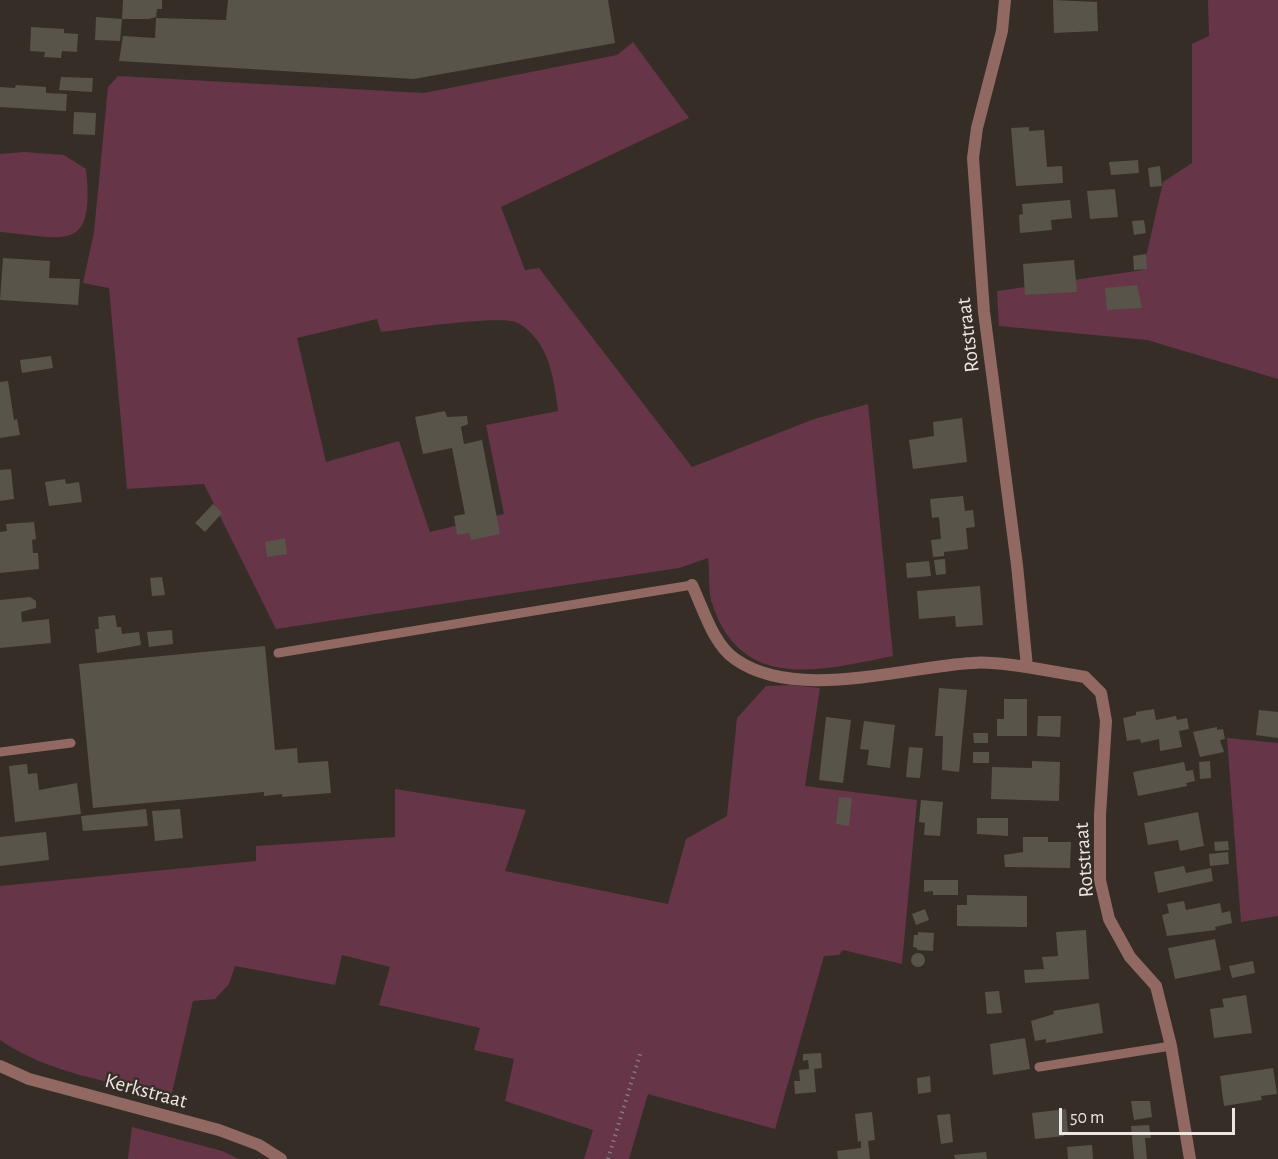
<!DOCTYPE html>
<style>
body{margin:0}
#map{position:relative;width:1278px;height:1159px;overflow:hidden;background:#362d27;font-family:"Alegreya Sans",sans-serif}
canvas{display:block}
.scale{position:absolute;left:1059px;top:1108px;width:176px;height:27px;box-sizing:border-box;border:3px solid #ece6e2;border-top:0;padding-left:8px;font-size:18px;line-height:21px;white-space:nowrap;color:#ece6e2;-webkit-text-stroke:4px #362d27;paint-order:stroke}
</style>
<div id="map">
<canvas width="1278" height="1159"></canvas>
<div class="scale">50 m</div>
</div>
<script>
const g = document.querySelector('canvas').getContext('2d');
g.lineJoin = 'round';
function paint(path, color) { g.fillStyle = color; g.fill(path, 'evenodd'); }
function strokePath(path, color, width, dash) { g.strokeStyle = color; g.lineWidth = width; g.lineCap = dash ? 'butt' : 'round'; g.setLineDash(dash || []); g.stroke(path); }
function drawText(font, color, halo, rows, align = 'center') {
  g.font = font + ' "Alegreya Sans",sans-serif'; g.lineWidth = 4.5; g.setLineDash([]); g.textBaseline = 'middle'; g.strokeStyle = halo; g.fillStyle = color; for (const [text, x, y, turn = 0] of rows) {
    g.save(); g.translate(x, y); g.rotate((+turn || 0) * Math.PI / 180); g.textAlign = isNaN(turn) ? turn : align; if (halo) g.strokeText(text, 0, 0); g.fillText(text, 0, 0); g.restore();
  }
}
paint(new Path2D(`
 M1208 0H1278V379L1147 340 999 326 997 291 1143 270 1163 182 1192 163V44L1209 36Z
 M633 42 689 118 501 207 525 270 539 268 692 467 814 419 868 404 893 656C819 671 739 693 711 600 708 587 710 572 708 558L679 568 276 629 204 484 127 489 109 288 83 283 94 232 108 87 118 76 424 93 617 55ZM377 319 381 332C404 329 503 314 518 323 549 341 554 378 558 411L486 425 504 514 430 532 399 441 326 462 297 338Z
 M24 152 64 155 86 169C95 254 66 238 0 232V154Z
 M791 685 820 688 805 786 917 800 902 964 843 950 839 955 824 956 775 1129 648 1094 629 1159H584L593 1130 505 1101 514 1059 474 1050 480 1028 379 1005 390 967 342 955 335 985 235 966 229 984 215 999 193 1001 171 1097C114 1082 49 1074 0 1040V886L256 861V846L395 837V789L526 810 505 871 668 904 686 839 727 816 737 718 766 686Z
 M1227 738 1278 743V916L1241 922Z
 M132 1127 222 1151 239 1159H128Z`), '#663548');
paint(new Path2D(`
 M123 0H162V9H157L156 17 149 19H122Z
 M228 0H608L615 43 414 79 119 61 123 36 155 38 156 18 226 20Z
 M1053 0 1097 2 1098 31 1054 33Z
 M96 17 122 19 120 41 95 40Z
 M31 27 64 29V33L78 34 77 52 62 51 61 58 44 57 45 52 30 51Z
 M61 77 93 78 92 92 59 90Z
 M16 85 46 87V93L67 94 66 111 0 107V87L15 88Z
 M74 112 96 113 95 135 73 134Z
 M1029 127V131L1044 130 1047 167 1062 166 1063 183 1016 186 1011 128Z
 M1138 160 1139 173 1111 175 1109 162Z
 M1160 166 1162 186 1150 187 1148 168Z
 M1115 189 1118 217 1090 219 1087 191Z
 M1070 200 1072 218 1051 220 1052 230 1020 233 1019 215 1023 214 1022 204Z
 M1144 220 1146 233 1134 235 1132 221Z
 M1146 254 1147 269 1134 270 1133 256Z
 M3 258 50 261 49 278 80 279 78 305 0 300Z
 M1074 260 1077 292 1025 295 1023 264Z
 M1137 285 1142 308 1107 310 1105 288Z
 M51 356 53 368 22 373 20 360Z
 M8 381 14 420 17 419 20 435 0 438V382Z
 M445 411 447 417 467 416 468 424 461 427 464 444 482 440 500 534 471 540 469 533 457 535 454 516 465 514 452 448 423 454 415 417Z
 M962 418 967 462 913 469 909 440 934 436 933 422Z
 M11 469 14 499 0 501V470Z
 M65 479 66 484 79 482 82 502 49 506 45 482Z
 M963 496 965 511 973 510 975 527 966 528 968 549 944 552V556L933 557 931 540 941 539 939 517 932 518 930 499Z
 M213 504 222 513 205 532 195 523Z
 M34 522 36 539 32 540 33 553H38L39 569 0 573V532L7 531 6 524Z
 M285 538 287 554 267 557 265 542Z
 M945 559 946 574 936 575 934 560Z
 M929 561 931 576 907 578 906 563Z
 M162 577 165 595 152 596 150 578Z
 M980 586 983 625 956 627 955 616 919 619 917 591Z
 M30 597 36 601V608L21 612 22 622 49 619 51 643 0 648V600Z
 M115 615 117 627H121L122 634 139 632 141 645 97 653 95 629H99L98 617Z
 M172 630 173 644 149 647 147 632Z
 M265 646 275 750 297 748 298 763 328 761 331 793 282 797V794L264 796V792L93 808 79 664Z
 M939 688 967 690 959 772 942 770 943 736H935Z
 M1004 699H1027V736H997V719H1004Z
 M1154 709 1156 720 1176 716 1177 720 1187 718 1189 729 1179 731 1182 747 1160 751 1159 739 1141 743 1140 739 1127 741 1123 718 1136 715V712Z
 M1259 710 1278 712V738L1256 735Z
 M1038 716H1061L1060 737 1037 736Z
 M826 717 851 720 843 783 819 780Z
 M864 721 895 725 890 768 867 765 869 750 860 749Z
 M1217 727V730L1223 729 1225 739 1220 740 1224 752 1200 757 1193 732Z
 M973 733H988V743H974Z
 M909 747 923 748 920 778 906 777Z
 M973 752H989V763H973Z
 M1032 761 1060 762 1059 801 991 799 992 767 1032 768Z
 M1210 761 1211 778 1200 779 1199 762Z
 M1184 762 1186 771 1193 770 1195 781 1186 783 1187 786 1138 796 1133 772Z
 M27 764 28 774 37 773 39 790 77 783 81 814 15 822 9 766Z
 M839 797 852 798 849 826 836 824Z
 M921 800 943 802 940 836 924 835 925 823 919 822Z
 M146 809 148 826 83 831 81 816Z
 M180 809 183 838 155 841 152 811Z
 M1198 812 1204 846 1180 851 1178 840 1148 845 1144 823Z
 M977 818H1008V836L977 834Z
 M46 832 49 860 0 866V837Z
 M1023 837H1048V842H1071L1070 868 1005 867 1004 855 1023 852Z
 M1228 841 1229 850 1215 851 1214 842Z
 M1228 852 1229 864 1210 866 1209 854Z
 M1184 866 1186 873 1211 868 1213 881 1158 893 1154 872Z
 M924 880H958V895H933V891L924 892Z
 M967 895 1027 896V927L957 926V905H967Z
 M1184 901 1186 910 1220 903 1222 913 1230 911 1232 923 1215 927 1216 930 1167 936 1162 915 1169 913 1167 904Z
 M925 909 929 920 916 925 912 914Z
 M1086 930 1089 979 1025 983 1024 970 1044 969 1042 957 1058 956 1056 932Z
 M918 932 934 933 933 951 917 950V948L913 947 914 935H918Z
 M1215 939 1221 970 1175 979 1168 948Z
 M911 960a7 7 0 1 1 14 0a7 7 0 1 1-14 0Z
 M1253 961 1255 973 1232 978 1229 966Z
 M999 991 1002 1013 987 1014 985 992Z
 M1246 995 1252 1033 1214 1038 1210 1009 1224 1007 1222 999Z
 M1099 1003 1103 1033 1046 1043V1039L1035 1041 1031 1021 1054 1014 1053 1011Z
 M1025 1038 1030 1069 993 1075 990 1044Z
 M821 1053 822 1068 814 1069 816 1092 795 1094 794 1081H800L799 1070 809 1069 808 1060 803 1061V1054Z
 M1273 1068 1277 1094 1261 1096 1262 1100 1224 1106 1220 1076Z
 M930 1076 931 1092 918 1094 917 1078Z
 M1131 1101H1150L1152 1117 1134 1120Z
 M1066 1109 1068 1133 1064 1134V1136L1035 1139 1032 1113Z
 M872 1112 875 1140 868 1141 870 1159H838L837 1151 861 1148V1141L858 1142 855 1114Z
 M950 1114 953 1142 941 1144 937 1115Z
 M1149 1125 1151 1138H1145L1147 1159H1134L1131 1126Z
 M1092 1145 1093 1159H1068L1067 1147Z
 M986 1152 987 1159H955L954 1155Z`), '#58544a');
strokePath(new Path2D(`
 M608 1159 640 1054`), '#827b76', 4, [1.5, 4.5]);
strokePath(new Path2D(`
 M278 653 692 585
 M0 752 71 743
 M1039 1067 1171 1046`), '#926863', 9);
strokePath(new Path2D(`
 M692 585C703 608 713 644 735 659 796 702 902 667 972 663 990 661 1009 665 1027 667L1017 565 984 312 973 158 977 128 1002 31 1005 0
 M1027 667 1085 677 1101 693 1106 721 1100 815V880L1109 919 1130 957 1156 986 1171 1046 1190 1159
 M0 1066 29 1079 219 1130 259 1145 281 1159`), '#926863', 12);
drawText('21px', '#ece6e2', '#362d27', [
 ["Rotstraat",968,335,-97],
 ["Rotstraat",1084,860,-94],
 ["Kerkstraat",146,1091,15]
]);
</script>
